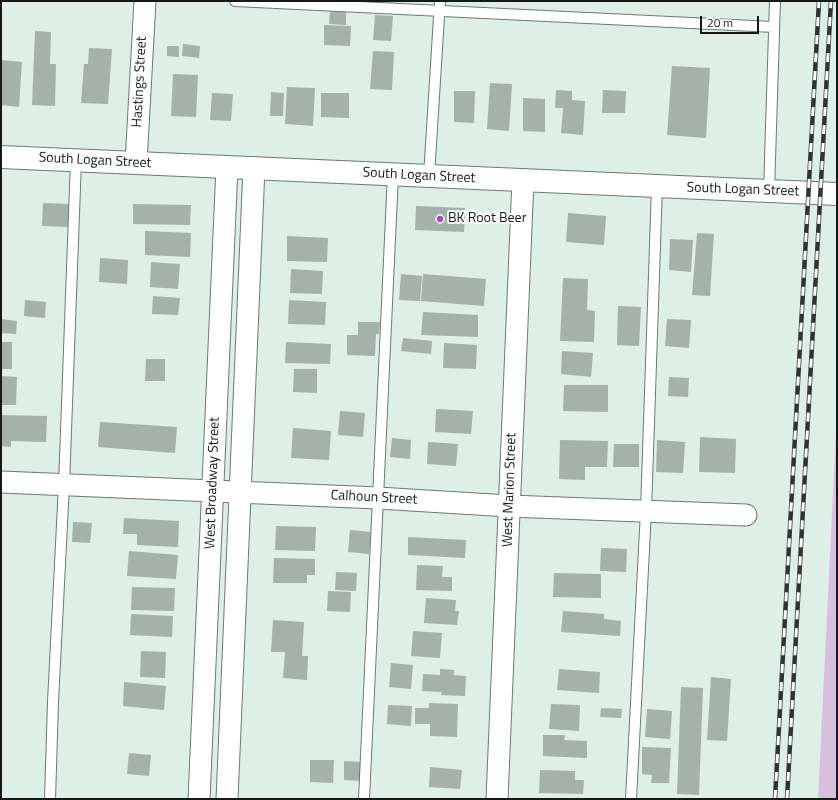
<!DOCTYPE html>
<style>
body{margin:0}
#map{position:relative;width:838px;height:800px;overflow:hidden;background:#deefe8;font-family:"Titillium Web",sans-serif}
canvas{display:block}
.frame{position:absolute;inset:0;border:2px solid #151a18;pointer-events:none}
.scale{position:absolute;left:700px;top:16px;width:59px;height:18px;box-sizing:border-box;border:2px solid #151a18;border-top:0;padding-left:5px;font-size:12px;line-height:14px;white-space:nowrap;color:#151a18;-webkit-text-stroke:3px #fff;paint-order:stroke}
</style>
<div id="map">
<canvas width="838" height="800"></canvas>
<div class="frame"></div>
<div class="scale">20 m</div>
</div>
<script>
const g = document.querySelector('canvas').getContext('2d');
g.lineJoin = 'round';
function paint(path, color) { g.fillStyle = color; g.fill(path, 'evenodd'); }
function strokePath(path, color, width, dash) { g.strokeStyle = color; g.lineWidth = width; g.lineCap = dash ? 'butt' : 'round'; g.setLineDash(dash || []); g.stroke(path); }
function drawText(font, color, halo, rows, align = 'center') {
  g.font = font + ' "Titillium Web",sans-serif'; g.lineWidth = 4; g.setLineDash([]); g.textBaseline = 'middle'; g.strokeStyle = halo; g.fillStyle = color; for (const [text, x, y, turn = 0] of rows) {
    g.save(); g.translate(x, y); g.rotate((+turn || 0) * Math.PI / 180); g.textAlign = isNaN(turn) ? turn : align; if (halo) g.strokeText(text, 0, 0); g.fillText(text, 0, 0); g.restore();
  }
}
paint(new Path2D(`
 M837 412V799H818Z`), '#d7c0de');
paint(new Path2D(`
 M330 11 346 12V25L329 24Z
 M375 15 393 16 391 41 373 40Z
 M324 25 351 26 350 46 324 45Z
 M35 31 51 32 50 64H56L55 106 32 105Z
 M183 44 200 46 199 58 182 56Z
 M167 46H179V57L167 56Z
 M89 48 112 49 108 104 81 103 84 64H88Z
 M373 51 394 52 392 90 370 89Z
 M1 60 22 62 19 107 1 105Z
 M672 66 710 68 706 138 667 135Z
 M173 74 198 75 196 117 171 116Z
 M490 83 512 84 509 131 487 129Z
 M287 87 315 88 313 126 285 124Z
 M556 90 572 91V100L585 101 583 135 561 133 563 108H555Z
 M603 90 626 91 625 113H602Z
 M454 91H475L474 123 454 122Z
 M271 92 284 93 283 116H270Z
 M212 93 233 94 231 121 210 120Z
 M321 93H349V118L321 117Z
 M523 98 545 99V132L523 131Z
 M43 203 69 204 68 227 42 226Z
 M133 204 191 205 190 225 133 224Z
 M416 206 465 208 464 232 415 230Z
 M568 213 606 216 604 245 566 242Z
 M145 231 191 233 190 257 145 255Z
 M697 233 714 234 710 296 692 295Z
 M287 236 328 238 327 262 287 261Z
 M670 239 693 240 691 272 669 270Z
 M100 258 128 260 127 284 99 282Z
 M151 262 180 264 178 289 150 287Z
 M291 269 323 271 322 294 290 293Z
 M401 274 422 276 420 301 399 300Z
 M423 274 486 279 484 306 421 301Z
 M563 278 588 279 587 310 595 311 594 342 560 341Z
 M153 296 180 298 178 315 152 314Z
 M25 300 46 302 45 318 24 316Z
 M289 300 326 302 325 325 288 324Z
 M618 306 641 307 639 346 617 345Z
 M423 312 478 315V337L421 335Z
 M1 319 17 321 16 334 1 333Z
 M667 319 691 320 689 348 665 346Z
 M358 322H380L379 334H376L375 356 347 355V335H358Z
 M403 338 432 341 431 354 401 351Z
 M1 342H12V369H1Z
 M286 342 331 344 330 364 285 363Z
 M444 343 477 345 476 369 443 368Z
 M562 351 593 353 591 377 561 374Z
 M146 359H165V381H145Z
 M294 369H317V393L293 392Z
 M1 376 17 377 16 405H1Z
 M669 377 689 378 688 397 668 396Z
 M564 385H608V412L563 411Z
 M436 409 473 411 471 434 435 432Z
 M340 411 365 413 363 437 338 435Z
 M1 415 47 416 46 442 11 441V447L1 446Z
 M100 422 177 427 175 453 98 447Z
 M293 428 331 431 329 460 291 458Z
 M700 437 736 439 735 473 699 472Z
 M392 438 411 440 410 459 390 457Z
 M560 440 608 441 607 467H585V480L559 479Z
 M657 440 685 442 683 473 656 472Z
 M428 442 458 444 456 466 427 464Z
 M614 444H639V467H613Z
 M124 518 179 521 178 547 137 545V534H123Z
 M73 522 92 523 90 543 72 542Z
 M276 526 316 527 315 551 275 550Z
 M350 530 371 532 369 554 348 552Z
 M408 537 466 540 465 558 408 555Z
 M601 548 627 549 626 572 600 571Z
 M129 551 178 555 176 579 127 576Z
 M274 558 315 559V575H307V583H273Z
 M417 565 443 566 442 577H452V591L416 590Z
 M336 572 357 573 356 591 335 590Z
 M554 573 601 574V598L553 597Z
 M132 587 175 588 174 611 131 610Z
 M328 591 351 592 350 612 327 611Z
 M426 598 456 600 455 611H459L457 625 424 623Z
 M563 611 604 614V619L621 621 620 636 561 632Z
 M131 614 173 616 172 637 130 635Z
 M273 620 304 622 302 656H308L307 680 283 678 285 652H271Z
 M413 631 442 633 440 658 411 656Z
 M141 651 166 652 165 678 140 677Z
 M391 663 413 665 411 689 389 687Z
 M440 669 454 670V675L466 676 465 696 441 695 442 692 422 691 423 674 440 675Z
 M559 669 600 672 599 693 557 690Z
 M711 677 731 679 727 741 707 740Z
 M124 682 166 686 164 710 123 706Z
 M681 687 703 688 699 795 677 794Z
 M429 703 458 704 457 737 430 736V724H415V708H429Z
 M551 704 580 705 579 731 549 729Z
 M388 705 412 706 411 726 387 724Z
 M601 708 622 709 621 718 600 717Z
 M647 709 672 711 670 739 645 737Z
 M543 735H565L564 740 587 741V758L543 756Z
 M642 747 671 748 669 783H651L652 775 642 774Z
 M129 753 151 755 149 776 127 774Z
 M310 760H334L333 783 310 782Z
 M344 761 363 762V781L344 780Z
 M430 767 462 770 460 789 429 787Z
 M540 770 575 771V780H584L583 794 539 793Z`), '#a3b2ab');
const service = new Path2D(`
 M235 1 774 27
 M429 176 440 1
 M769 191 775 1
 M50 799 53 702 64 485 76 160
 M364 799 393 174
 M631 799 646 511 657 186`);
const minor = new Path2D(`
 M136 163 145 1
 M1 482 378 498 509 506 746 515
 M199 799 227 167
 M227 799 254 168
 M497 799 523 180`);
const tertiary = new Path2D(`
 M1 157 837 194`);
strokePath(service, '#6b7a73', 12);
strokePath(minor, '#6b7a73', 23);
strokePath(tertiary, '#6b7a73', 24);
strokePath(service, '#fff', 10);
strokePath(minor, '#fff', 21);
strokePath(tertiary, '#fff', 22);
const rail = new Path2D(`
 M775 799 819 1
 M787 799 831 1`);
strokePath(rail, '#2d3431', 4.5);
strokePath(rail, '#fff', 3, [9]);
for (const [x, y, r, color] of [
 [440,219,4,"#a44fbd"]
]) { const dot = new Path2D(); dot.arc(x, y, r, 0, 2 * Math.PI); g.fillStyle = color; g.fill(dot); strokePath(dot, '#fff', 1.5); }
drawText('14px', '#151a18', '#fff', [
 ["Hastings Street",140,82,-87],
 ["South Logan Street",95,161,3],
 ["South Logan Street",419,176,3],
 ["South Logan Street",743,190,2],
 ["West Broadway Street",213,483,-88],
 ["West Marion Street",510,490,-88],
 ["Calhoun Street",374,498,3]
]);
drawText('14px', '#151a18', '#fff', [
 ["BK Root Beer",448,219]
], 'left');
</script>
